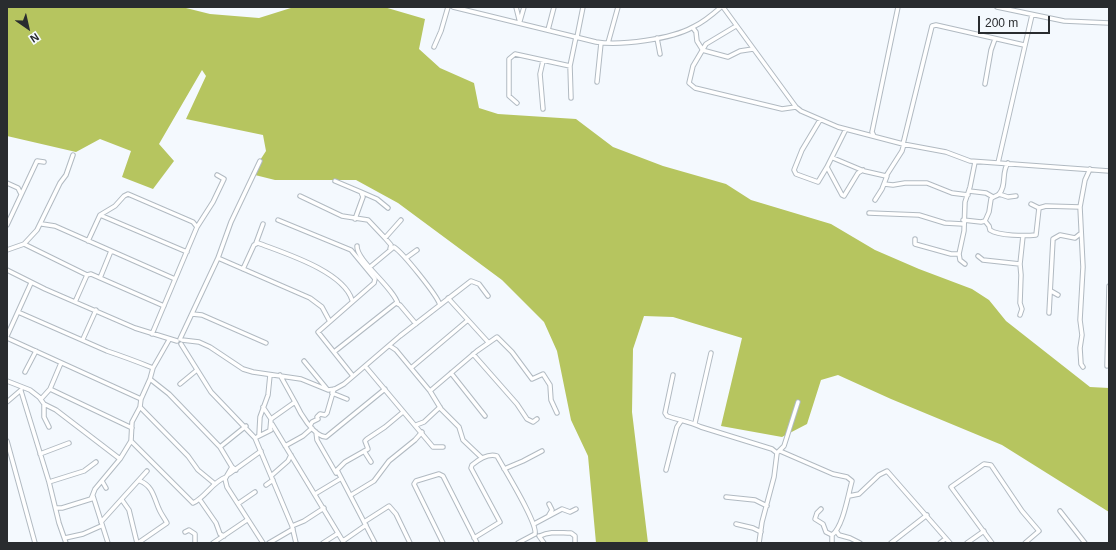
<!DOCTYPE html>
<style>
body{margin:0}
#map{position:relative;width:1116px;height:550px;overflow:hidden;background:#f4f9fe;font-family:Arial,sans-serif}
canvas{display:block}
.frame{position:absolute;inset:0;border:8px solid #292c2f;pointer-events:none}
.north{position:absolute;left:8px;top:8px;width:40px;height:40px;-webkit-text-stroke:3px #f4f9fe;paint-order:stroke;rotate:146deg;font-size:11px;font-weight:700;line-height:16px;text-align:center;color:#292c2f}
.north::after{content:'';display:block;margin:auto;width:14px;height:18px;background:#292c2f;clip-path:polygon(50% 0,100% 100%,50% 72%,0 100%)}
.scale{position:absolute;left:978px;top:16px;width:72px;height:18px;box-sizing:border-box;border:2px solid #292c2f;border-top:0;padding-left:5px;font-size:12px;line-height:14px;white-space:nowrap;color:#292c2f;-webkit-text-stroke:3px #f4f9fe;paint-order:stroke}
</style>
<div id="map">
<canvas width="1116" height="550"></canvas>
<div class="frame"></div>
<div class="north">N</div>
<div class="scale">200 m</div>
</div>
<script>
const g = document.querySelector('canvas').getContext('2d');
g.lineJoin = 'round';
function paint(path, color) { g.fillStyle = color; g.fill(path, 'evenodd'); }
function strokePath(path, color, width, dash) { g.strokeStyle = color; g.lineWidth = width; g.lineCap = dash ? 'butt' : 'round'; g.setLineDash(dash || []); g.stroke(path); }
paint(new Path2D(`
 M7 7H182L210 14 259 18 294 7H384L425 19 419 49 440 68 474 83 479 108 498 114 576 119 613 147 663 166 726 184 751 200 831 224 875 250 919 269 972 289 989 300 1006 321 1090 387 1109 388V512L1002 445 891 399 838 375 821 380 807 424 782 437 721 426 742 338 673 317 644 316 633 349 632 412 648 543H596L588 456 571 420 557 351 544 322 502 280 398 203 356 180H275L251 174 266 151 263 135 186 119 206 76 202 70 159 144 174 161 153 189 122 177 131 151 100 139 76 152 7 136Z`), '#b6c55f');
const minor = new Path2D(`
 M453 7 596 42C620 46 672 39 693 27 704 22 712 15 721 7
 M516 7 520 23
 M723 7 796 107 801 111 838 127 903 144 946 152 970 161 1109 171
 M997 7 1064 21 1109 23
 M520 21 524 7
 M736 26 706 44 693 66 689 83 695 88 782 109 796 107
 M693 28 696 32 697 41 702 49
 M548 30 554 7
 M577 37 583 7
 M657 38 660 54
 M608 43 618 7
 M434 47 441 31 448 7
 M702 50 728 57 740 51 753 49
 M543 61 540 74 543 109
 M570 66 571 98
 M597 82 601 43
 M985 84 991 50 995 39
 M517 103 509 96V59L515 54 570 66 576 37
 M820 120 802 150 794 170 796 174 818 182 827 167
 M846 129 827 167 842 195 844 196 858 173 863 170
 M874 136 872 132 898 7
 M903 144 932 26 936 25 1024 45
 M833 158 864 171 886 176 902 151 904 144
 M998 163 1032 15
 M335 181 361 192 363 197 355 219
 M7 183 18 188 21 194
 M884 184 893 185 905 183H927L952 193 968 195
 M969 191 986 193 993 197
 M361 192 377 199 388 208
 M999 194 1008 197 1016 196
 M300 196 342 216 368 220 385 238
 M875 200 882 189 887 176
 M1031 204 1039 208 1046 206 1080 207
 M869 213 919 215 945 223 963 224
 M100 215 187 252
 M278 220 351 250 375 279 374 283 318 332 353 376
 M963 220 981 222 985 221
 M985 221 989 226 990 230C999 236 1025 236 1036 235L1039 208
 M985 221 989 212 991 199C993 196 996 197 999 194 1007 186 1001 172 1008 163
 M42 224 55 226 175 279
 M7 225 37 161 44 162
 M197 227 213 202 224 179 217 175
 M915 239V244L951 254H959
 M88 241 100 215 115 206 124 196 128 194 193 222 197 227 152 334
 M256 243 263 224
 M24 244 87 275 91 274 164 306
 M357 246C356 260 393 287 398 304
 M390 249 391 245 385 238 401 220
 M7 250 24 244 37 230 60 183 66 175 73 155
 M978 256 983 260 1020 264
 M218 258 231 222 260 161
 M406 258 417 250
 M965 264 960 260 959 254 964 231 965 202 970 187 975 162
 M370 267 394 247C403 253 437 295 440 305
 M243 269 254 245 258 243C284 253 343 271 352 300
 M7 270 45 289 135 328 177 341
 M100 278 111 251
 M1051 291 1058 295
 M448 298 488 342
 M75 302 87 275
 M18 312 107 351C122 356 138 362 153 368
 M1049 313 1053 239 1060 235 1075 238 1080 234
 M192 314 202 315 266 343
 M1020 315 1022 309 1020 303 1021 275 1020 264 1023 236
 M7 336 31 283
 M7 338 141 399 140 407 132 422 131 441 120 459 95 489 91 499 62 508H56
 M83 339 96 310
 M180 339 218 258 310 298 322 307 329 320
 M169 340 153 368 150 379 169 394 220 447 232 467 236 470
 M182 340 199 342 210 347 243 369 253 372 301 379 328 390 335 389 344 384 400 336 471 281 479 284 488 296
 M181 344 211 392 255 438 292 526 296 543
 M390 346 396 350 430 391 441 409 459 427 463 440 482 458
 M334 352 396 303 400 305 416 324
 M473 354 517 404 527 419 533 422 537 419
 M304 361 327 389
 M365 366 433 447H443
 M1107 366 1109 286
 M1083 367 1081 364 1080 348 1082 335 1080 320 1083 267 1080 207 1085 180 1090 169
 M411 368 468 320
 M25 372 36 351
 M451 373 485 416
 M673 375 665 413 667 416C679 420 691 422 701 427L772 449 777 453
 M7 381 30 390 39 397 44 404 56 410 120 459
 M180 384 197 370
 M50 389 132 428
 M21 391 49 482 59 523 66 543
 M430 391 477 351 497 337 512 352 532 379 543 374 550 385 551 400 557 413
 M332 393 347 399
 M41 399 50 389 61 363
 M141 399 150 379
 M7 402 21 390
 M295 402C300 413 313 436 326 437L385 389
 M44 404V417L49 427
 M140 407 188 456 198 470 215 484
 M263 407 271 419 270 430
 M271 419 295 402 280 375
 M695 423 711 353
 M272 424 344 543
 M416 425 424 422 440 407
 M310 426 312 422 318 419 317 417 320 414 325 415 327 413 334 389
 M316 432 317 440 336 473
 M259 435 260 417 268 395 270 375
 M257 437 271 430
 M7 441 35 543
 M131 441 193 503C206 497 212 482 226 477
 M285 446 303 436 312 428
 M220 447 246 426
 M364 451 371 462
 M780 451 833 474 847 477 852 481C848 495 843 527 832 535V543
 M40 454 69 443
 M232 467 225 479 227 487 263 543
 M504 469 523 461 542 451
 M666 470 677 427 681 421
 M229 474 261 451
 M271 476 288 461 291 455
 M102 481 106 488
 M49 482 84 471 96 462
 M266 485 273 480
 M315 494 340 479
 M351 495 374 481 389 461 415 440 422 432
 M93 496 108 543
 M849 496 859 494 879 475 887 471 950 543
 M726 497 755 500 767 506
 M122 500 129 510 137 543
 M200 500 216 523 220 534 224 536
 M239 503 255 492
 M549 504 552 510 549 515
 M821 509 817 513 815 519 823 524 826 532 832 535
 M1060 511 1085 543
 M101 522 147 471
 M364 522 389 506 396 514 410 543
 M534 524 562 509 570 512 576 509
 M736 524 753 528 761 532
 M292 526 304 521 324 508
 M185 532 189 530 195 534V543
 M837 532 839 535 850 538 860 543
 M539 536 544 543
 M540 536C550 531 560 533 571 533L575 536V543
 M65 538 83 534 101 526
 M474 538 500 522 471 468 472 465C478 460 488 453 497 456 504 469 538 523 535 534
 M343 541 366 525
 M138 543 167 523C165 519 161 514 159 509 154 498 153 486 140 481
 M213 543 247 520
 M269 543 293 529
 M323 543 337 534
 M375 543 337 470 345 462 368 449 365 441 367 439 385 427 403 412
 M443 543 414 484 416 481 439 474 443 476 477 543
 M518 543 535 534
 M759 543 762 522 774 477 777 453 784 446 798 402
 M891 543 927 515
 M940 543 945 539
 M967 543 984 531
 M992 543 951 487 984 464 991 465 1022 511 1039 531 1025 543`);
strokePath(minor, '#b1bac2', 5.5);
strokePath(minor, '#fff', 3.5);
</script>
